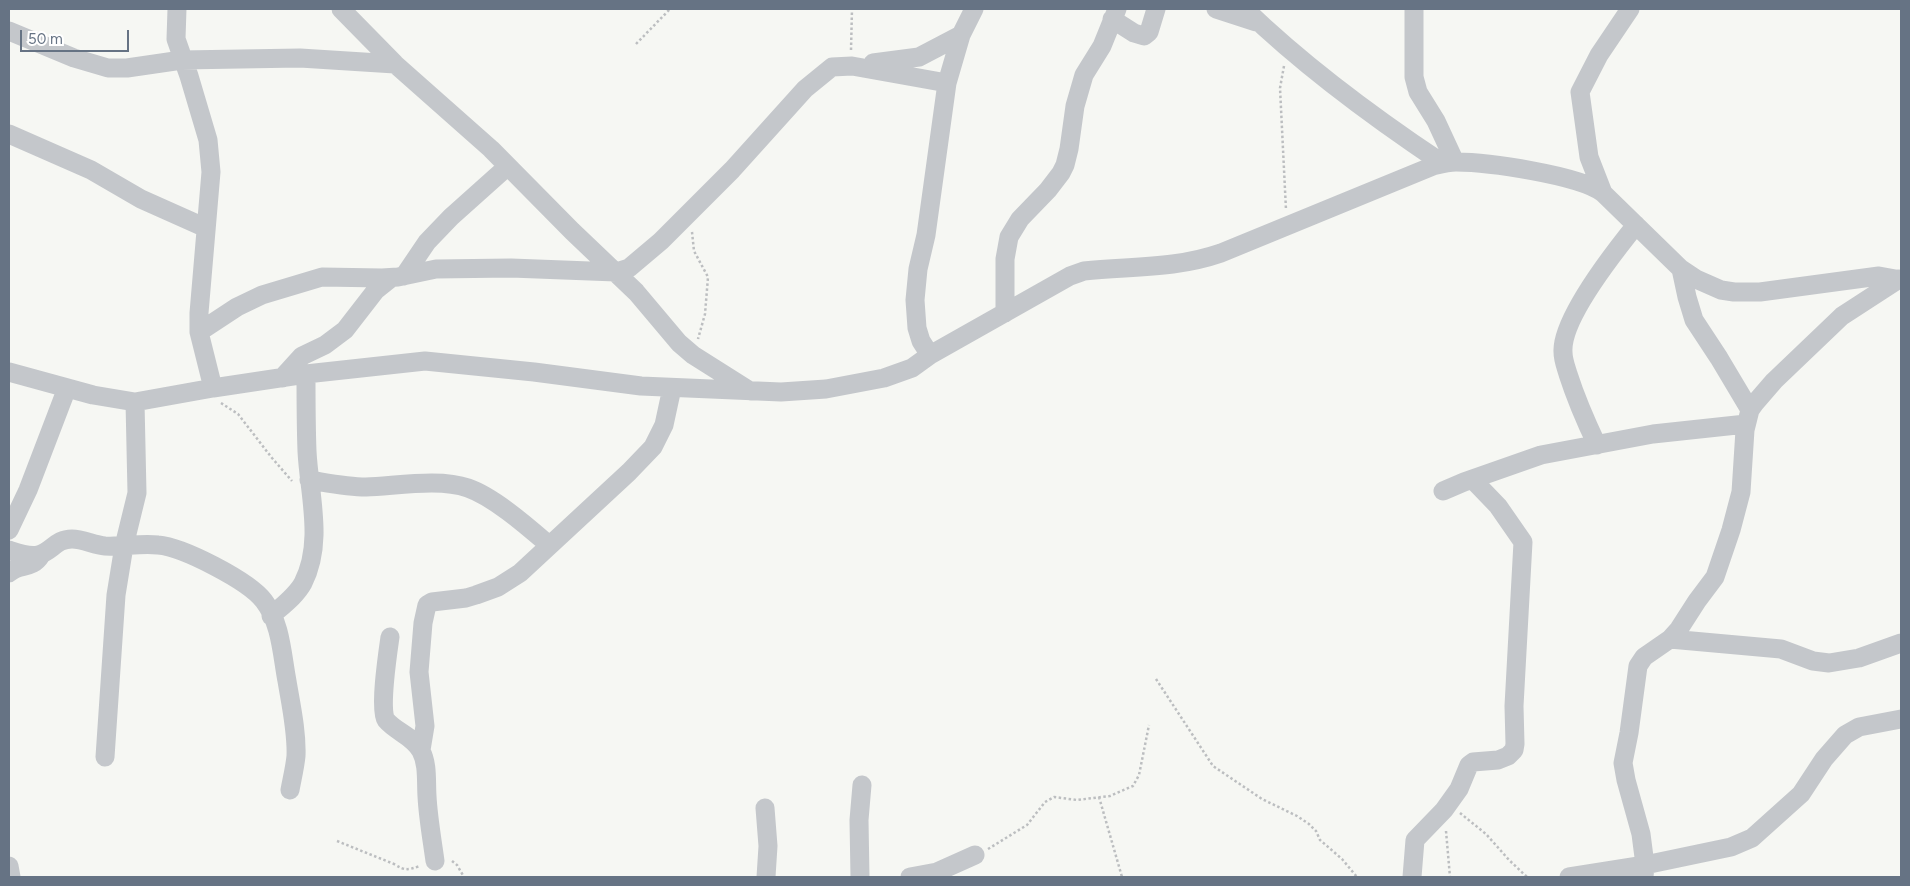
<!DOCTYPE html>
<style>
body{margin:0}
#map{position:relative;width:1910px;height:886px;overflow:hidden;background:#f6f7f3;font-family:Figtree,sans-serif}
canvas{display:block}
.frame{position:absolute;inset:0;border:10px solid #667384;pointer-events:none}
.scale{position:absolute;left:20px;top:30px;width:109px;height:22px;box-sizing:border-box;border:2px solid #667384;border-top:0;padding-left:6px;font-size:15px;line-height:18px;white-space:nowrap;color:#667384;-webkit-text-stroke:4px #fff;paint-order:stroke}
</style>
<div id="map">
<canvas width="1910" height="886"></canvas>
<div class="frame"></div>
<div class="scale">50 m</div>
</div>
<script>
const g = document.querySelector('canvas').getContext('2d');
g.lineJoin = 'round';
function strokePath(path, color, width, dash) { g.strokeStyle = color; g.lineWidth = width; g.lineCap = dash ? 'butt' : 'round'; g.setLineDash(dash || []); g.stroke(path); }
strokePath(new Path2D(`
 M636 44 670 9
 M851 50 852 9
 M1284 66 1280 88 1286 210
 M692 232 694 251 708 277 705 314 698 339
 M221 403 238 414 272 458 292 481
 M1156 679 1213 766 1262 799 1297 816 1309 824 1316 831 1320 840 1342 859 1357 877
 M1099 797 1122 877
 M1460 813 1486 834 1509 860 1527 877
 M1446 831 1450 877
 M337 841 394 864C405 871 408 870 420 866
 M988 849 1027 825 1045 802 1054 797 1077 800 1093 798 1110 796 1133 786 1139 775 1149 725
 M452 861 457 865 464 877`), '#bcbec0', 2.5, [2.5, 2.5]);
strokePath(new Path2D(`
 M177 9 176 39 189 76 208 140 211 172 199 313V332L213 388
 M341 9 395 64 491 149 572 231 636 292 679 343 693 355 750 391
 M1216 9 1256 22
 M1245 9C1305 67 1373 117 1442 163
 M1414 9V77L1418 92 1436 121 1455 162
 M1112 19 1134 33 1144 36 1149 32 1156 9
 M9 31 74 58 108 68H127L182 60 300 58 395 64
 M873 63 919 57 961 35
 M9 134 91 170 141 199 206 228
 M1603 193 1589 157 1580 92 1599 55 1630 9
 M1681 269 1687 297 1694 320 1719 358 1750 410
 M404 276 427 242 451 217 508 166
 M1005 313V259L1009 237 1020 219 1048 190 1061 173 1065 165 1069 149 1075 106 1084 75 1102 46 1117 9
 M199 332 237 307 262 295 322 277 382 278 398 277 436 269 511 268 616 272 629 268 661 241 732 170 805 89 832 67 852 66 947 83
 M930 355 921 341 917 328 915 300 918 269 926 235 947 83 961 35 974 9
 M9 372 93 395 135 402 213 388 306 374 425 361 534 372 641 386 781 392 826 389 884 378 912 368 930 355 1070 276 1084 271C1131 266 1175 269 1221 253L1433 166C1441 164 1448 162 1456 162 1487 162 1579 175 1603 193L1681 269 1696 279 1721 290 1734 292H1760L1879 276 1901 280
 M282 378 302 356 325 345 345 330 376 290 391 278
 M1597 445C1586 422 1576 399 1568 374 1566 367 1563 360 1563 352 1561 319 1615 251 1636 225
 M309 480C328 483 347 487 366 487 396 486 440 478 468 488 494 497 528 527 549 545
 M1443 491 1464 482 1541 455 1653 434 1746 424
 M9 530 28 490 67 388
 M9 550C18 553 28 557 38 555 52 552 55 539 72 539 83 539 94 545 105 546 123 547 140 543 158 545 183 547 249 581 264 601 281 623 282 655 287 681 291 705 297 732 296 756 295 767 292 779 290 790
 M9 573C19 563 32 570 41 555
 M271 616C282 606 296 596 303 583 324 542 309 494 307 451 306 425 306 400 306 374
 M390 637C388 651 379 711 386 720 396 732 413 736 421 751 428 764 426 781 427 796 428 817 432 839 435 861
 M1670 639 1781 649 1813 661 1829 663 1859 658 1901 643
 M421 750 425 726 419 672 423 623 427 605 432 602 466 598 476 595 498 587 520 573 629 472 653 447 664 425 672 388
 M105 757 116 595 124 546 137 493 135 402
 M765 808 768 846 766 877
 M9 866 11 877
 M860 877 859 820 862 785
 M910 877 937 872 975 855
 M1412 877 1415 840 1444 810 1459 789 1469 765 1473 762 1498 760 1508 756 1514 750 1515 744 1514 706 1523 542 1498 506 1472 479
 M1569 877 1645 865 1731 847 1752 838 1801 794 1824 759 1845 735 1859 727 1901 719
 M1644 877 1645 865 1641 834 1626 780 1623 763 1629 733 1638 666 1644 657 1670 639 1679 629 1697 601 1715 577 1731 530 1741 492 1745 430 1750 410 1755 403 1774 381 1842 316 1899 279`), '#c4c7cb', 19);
</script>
